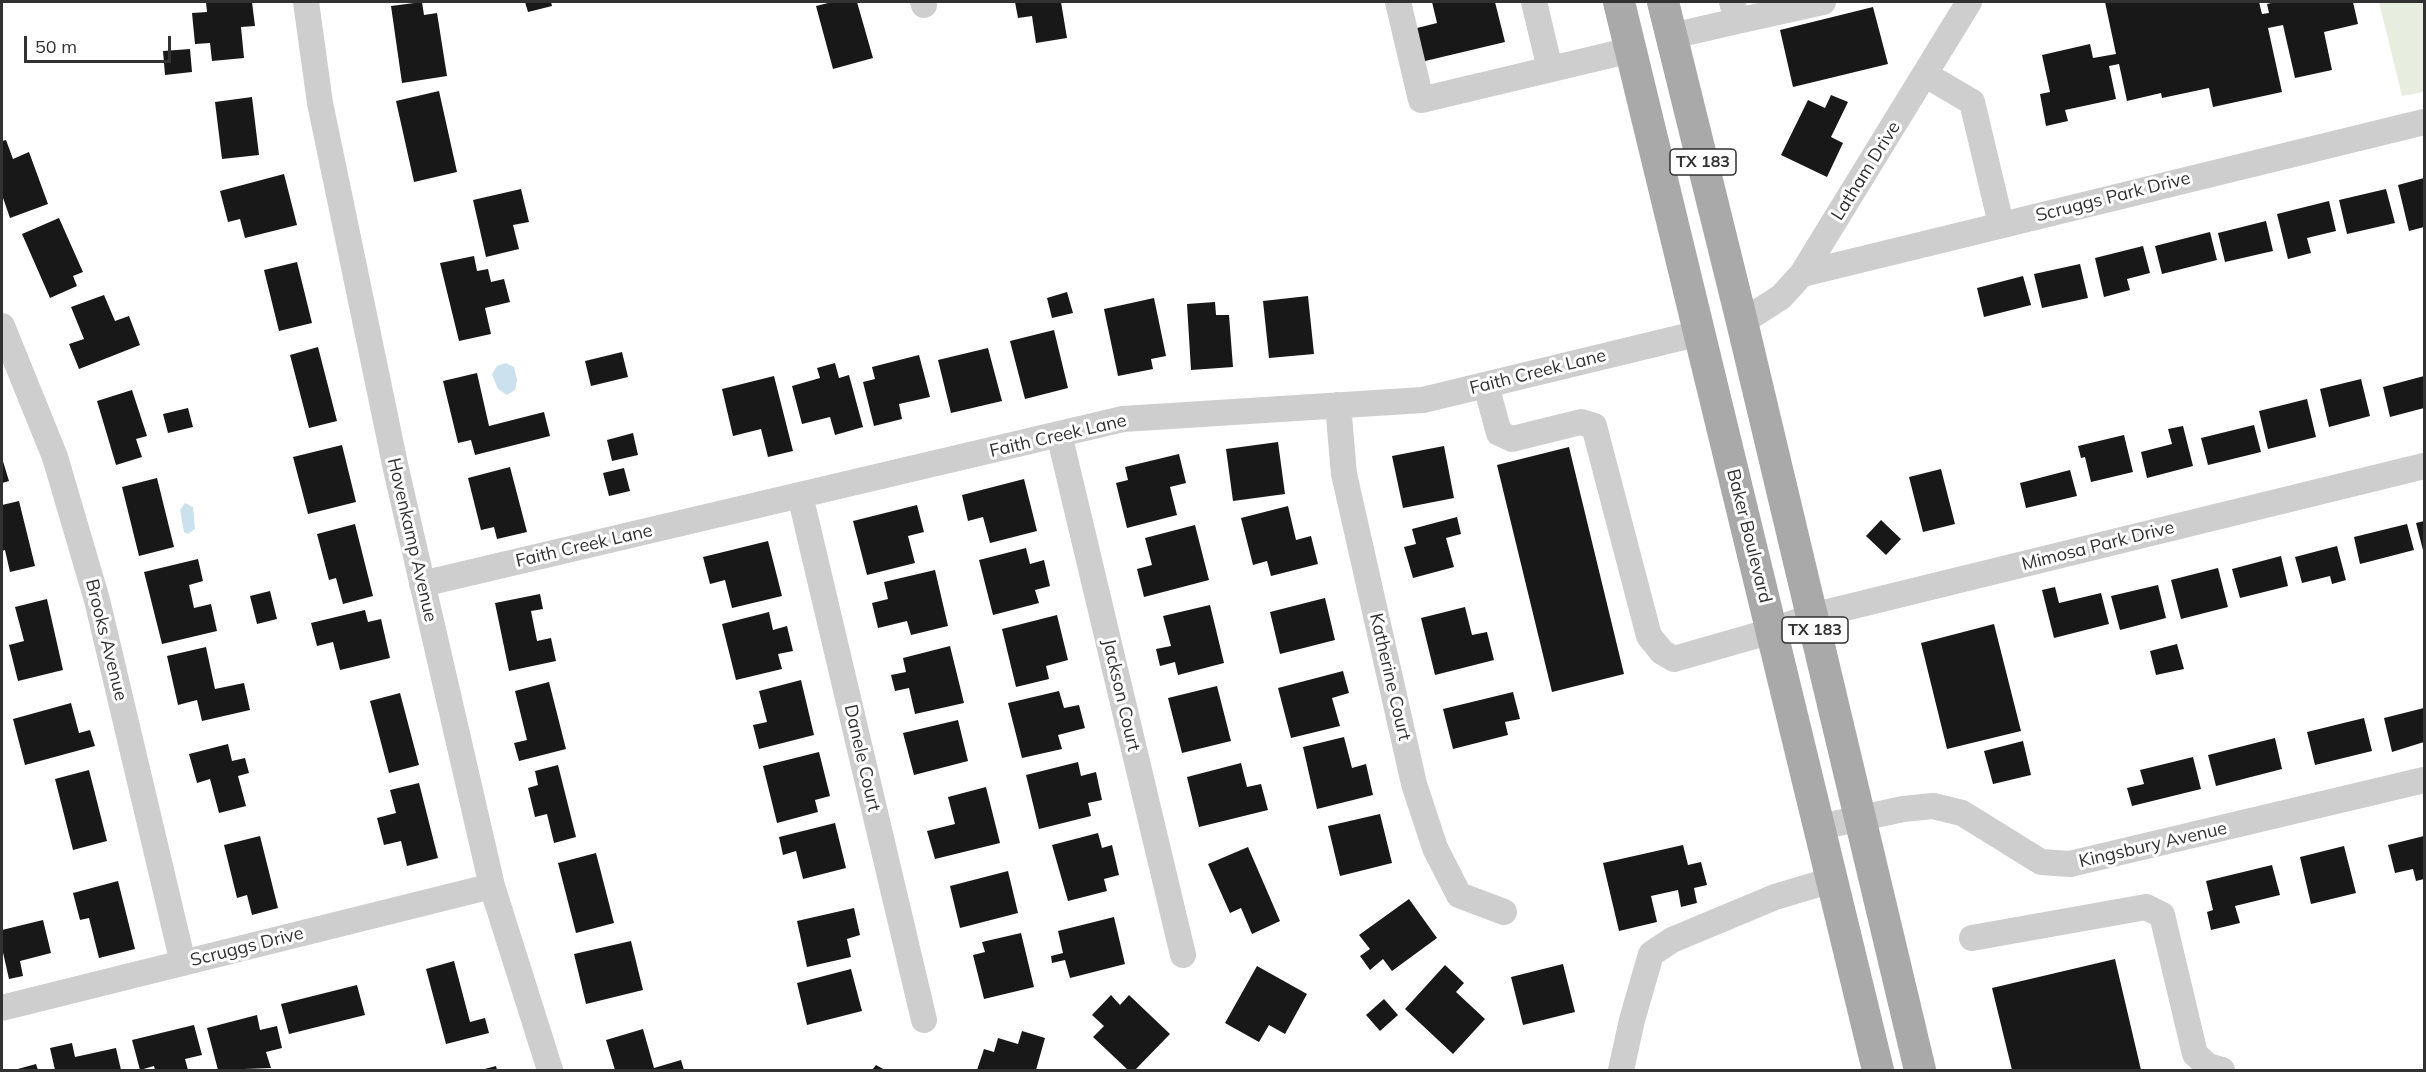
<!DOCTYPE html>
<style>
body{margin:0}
#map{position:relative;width:2426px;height:1072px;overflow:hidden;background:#fff;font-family:Mulish,sans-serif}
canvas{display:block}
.frame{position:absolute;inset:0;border:3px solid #313131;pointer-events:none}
.scale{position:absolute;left:24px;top:36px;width:147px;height:27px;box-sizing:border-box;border:3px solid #313131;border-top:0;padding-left:8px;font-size:18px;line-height:21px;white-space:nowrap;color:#313131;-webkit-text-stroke:4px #fff;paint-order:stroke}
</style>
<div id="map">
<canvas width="2426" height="1072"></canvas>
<div class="frame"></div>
<div class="scale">50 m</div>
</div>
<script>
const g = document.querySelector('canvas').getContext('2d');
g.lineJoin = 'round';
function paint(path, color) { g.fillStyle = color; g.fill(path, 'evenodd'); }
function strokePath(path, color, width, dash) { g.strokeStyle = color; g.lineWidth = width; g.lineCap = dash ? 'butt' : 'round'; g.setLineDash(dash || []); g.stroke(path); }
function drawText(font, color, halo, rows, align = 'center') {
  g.font = font + ' Mulish,sans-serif'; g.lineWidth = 6; g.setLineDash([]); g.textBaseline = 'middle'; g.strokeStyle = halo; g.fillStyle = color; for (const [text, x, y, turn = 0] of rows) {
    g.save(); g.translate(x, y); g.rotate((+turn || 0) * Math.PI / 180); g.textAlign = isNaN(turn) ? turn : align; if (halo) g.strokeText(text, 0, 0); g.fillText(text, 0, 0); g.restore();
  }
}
paint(new Path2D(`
 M2379 2H2424V92L2402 96Z`), '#e7eedf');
paint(new Path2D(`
 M506 363 514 367 517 380 515 390 507 395 498 389 492 374 497 366Z
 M185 503 193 507 195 529 188 534 184 532 180 510Z`), '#cbe1ee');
paint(new Path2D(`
 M206 2H252L255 26 241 27 244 58 212 61 210 43 195 44 192 13 207 12Z
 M422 2 424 15 437 13 447 76 402 83 391 6Z
 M525 2H551L552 6 528 12Z
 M832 2H857L873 58 833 69 816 6Z
 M1015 2H1061L1067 38 1036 43 1032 16 1018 18Z
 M1432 2H1495L1505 42 1421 62 1413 29 1437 23Z
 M2105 2H2259L2262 14 2269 13 2267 4 2276 2H2353L2358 24 2324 32 2332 70 2295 78 2283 25 2268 28 2282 92 2213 107 2209 88 2162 98 2161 93 2127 101 2119 64 2109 66 2116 99 2065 110 2068 121 2046 126 2040 94 2050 92 2042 55 2090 44 2093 58 2116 54Z
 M1873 7 1888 64 1793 87 1780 30Z
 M190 49 192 72 165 75 163 51Z
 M439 91 457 172 414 182 396 101Z
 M1831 95 1848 102 1831 137 1843 143 1827 177 1781 155 1808 100 1825 108Z
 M252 97 259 155 222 159 215 102Z
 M6 140 13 159 29 152 48 204 10 218 2 195V141Z
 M284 174 297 225 245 238 240 219 228 222 220 191Z
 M2424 178V227L2409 231 2398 185Z
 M521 189 529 222 513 225 519 249 486 257 473 200Z
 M2386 189 2395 223 2347 234 2339 200Z
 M2329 201 2336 231 2307 238 2311 253 2288 259 2277 214Z
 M59 218 83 272 73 276 77 286 50 298 22 234Z
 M2266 221 2273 251 2225 262 2218 233Z
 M2210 232 2217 260 2162 274 2155 246Z
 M2143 246 2150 273 2127 279 2130 290 2104 297 2095 258Z
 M474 256 477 271 488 269 491 282 504 279 510 302 485 308 491 334 459 341 440 263Z
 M297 262 312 323 279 331 264 270Z
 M2080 264 2088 298 2042 308 2034 274Z
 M2023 276 2031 305 1984 317 1977 288Z
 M1067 292 1073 313 1052 318 1047 298Z
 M104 295 115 321 129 316 140 345 79 369 69 344 84 339 71 307Z
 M1308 296 1314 354 1269 358 1263 301Z
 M1154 298 1166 356 1151 359 1153 369 1118 376 1104 309Z
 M1215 302 1216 315H1229L1233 367 1191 370 1187 304Z
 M1054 330 1068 388 1025 399 1010 341Z
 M318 347 337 421 309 428 290 355Z
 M988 348 1002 401 951 413 938 360Z
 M622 352 628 377 591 386 585 361Z
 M919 355 930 397 899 404 902 419 874 426 863 382 875 379 872 367Z
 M835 363 839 378 849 375 863 427 835 435 830 417 802 424 792 386 820 378 817 368Z
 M477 373 489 426 544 412 550 436 475 455 471 440 458 443 443 381Z
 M774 376 793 451 768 457 761 429 733 436 722 389Z
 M2424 376V408L2390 417 2383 387Z
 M2361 379 2370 416 2329 427 2320 389Z
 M132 390 147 436 136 439 142 457 116 465 97 401Z
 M2307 399 2316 437 2268 449 2259 411Z
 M188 408 193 427 168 433 163 414Z
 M2254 425 2261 452 2208 465 2201 438Z
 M2183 426 2193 466 2147 478 2141 452 2172 444 2168 429Z
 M633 433 638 455 612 461 607 440Z
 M2124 435 2133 472 2091 482 2085 457 2081 458 2078 446Z
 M1278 442 1285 494 1233 501 1226 449Z
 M342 445 356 502 308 514 293 457Z
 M1444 446 1454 498 1403 508 1392 456Z
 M1569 447 1624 674 1552 692 1497 465Z
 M1179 454 1186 483 1170 487 1177 515 1127 528 1116 483 1128 480 1125 467Z
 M2 458 9 481 2 483Z
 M510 467 527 532 497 539 494 527 481 530 468 478Z
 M624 468 630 491 609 496 603 473Z
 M1941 469 1955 524 1923 532 1909 477Z
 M2070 470 2077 496 2026 508 2020 483Z
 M157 478 174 547 139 556 122 487Z
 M1024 479 1037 531 990 543 983 517 968 521 962 495Z
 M19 501 35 566 10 572 5 550 2 551V505Z
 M917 505 924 532 908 536 915 563 867 575 853 521Z
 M1288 506 1296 540 1311 536 1318 564 1271 576 1267 561 1253 565 1241 518Z
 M1457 517 1461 534 1446 538 1454 567 1413 578 1404 547 1416 544 1412 529Z
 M1881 520 1901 539 1886 555 1866 536Z
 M2424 521V554L2416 523Z
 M355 524 373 596 343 604 336 578 329 580 317 534Z
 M2407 524 2414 550 2360 564 2354 537Z
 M1195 525 1209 580 1144 597 1137 569 1152 565 1145 538Z
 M768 541 782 596 732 608 725 580 710 584 703 557Z
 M2337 546 2346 580 2332 584 2330 576 2302 583 2295 557Z
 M1026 548 1030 564 1044 560 1050 586 1035 590 1039 603 993 615 979 560Z
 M2281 556 2288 586 2240 598 2232 569Z
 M198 559 203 581 189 585 194 608 211 604 217 631 162 644 144 572Z
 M2218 568 2228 607 2181 619 2171 580Z
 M935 570 948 626 911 635 907 621 878 628 872 603 888 599 884 582Z
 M2158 585 2166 618 2120 630 2111 596Z
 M2055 587 2059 603 2101 593 2109 624 2054 638 2042 590Z
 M270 591 277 619 257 624 250 596Z
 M540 594 543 609 531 611 537 641 551 638 556 661 509 671 495 603Z
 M1325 598 1335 640 1280 654 1270 612Z
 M47 599 63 670 18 681 9 645 24 641 15 607Z
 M1210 605 1224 663 1178 675 1175 662 1160 666 1156 649 1171 646 1163 616Z
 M1465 607 1472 635 1487 632 1494 660 1435 675 1421 618Z
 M365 610 368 622 381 619 390 658 340 670 333 642 317 646 311 623Z
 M769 612 773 630 787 626 793 651 778 654 782 669 736 680 722 624Z
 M1057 615 1068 660 1046 666 1049 679 1016 687 1002 629Z
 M1994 624 2021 731 1947 749 1921 643Z
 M2177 644 2184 669 2156 675 2150 651Z
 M950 646 964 703 915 714 909 688 895 691 891 675 906 672 903 658Z
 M206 647 215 689 244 683 250 710 202 721 197 700 178 705 167 656Z
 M1343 671 1349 693 1332 698 1340 726 1291 738 1278 688Z
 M801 680 814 735 759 749 753 725 767 722 759 691Z
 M549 682 566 749 519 761 514 743 527 740 515 691Z
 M1217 686 1231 741 1182 753 1168 698Z
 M1059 691 1064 708 1079 705 1085 728 1058 735 1062 749 1022 758 1008 703Z
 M1513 692 1520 719 1505 722 1508 735 1453 749 1443 709Z
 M400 693 419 765 389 773 370 701Z
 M71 703 79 733 90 730 95 746 25 765 13 719Z
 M2424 708V742L2392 752 2384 718Z
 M2364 718 2372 751 2315 765 2307 732Z
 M958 720 968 761 914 775 903 733Z
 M1344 737 1352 768 1366 764 1373 795 1317 809 1303 747Z
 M2275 738 2282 769 2216 786 2208 755Z
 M2023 741 2031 775 1993 784 1984 751Z
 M228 744 232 761 245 758 249 773 238 776 246 806 219 813 210 779 197 783 189 754Z
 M819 752 830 796 815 800 818 812 777 823 763 766Z
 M2193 757 2201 789 2132 806 2127 788 2144 784 2140 770Z
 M1078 762 1081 776 1096 772 1102 800 1088 803 1091 816 1039 829 1026 775Z
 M1241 763 1247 787 1261 784 1268 810 1199 827 1187 777Z
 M558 765 576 837 554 843 547 814 535 817 528 788 538 785 535 771Z
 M89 770 107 841 73 850 55 779Z
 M419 783 438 858 407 866 401 841 384 845 377 818 396 813 390 790Z
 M986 787 1000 843 935 859 927 831 955 824 948 797Z
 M1380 814 1392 863 1340 876 1328 826Z
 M835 823 846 868 803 879 796 851 783 855 779 837Z
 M1098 833 1102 848 1112 845 1119 875 1104 879 1107 891 1068 901 1052 845Z
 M260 836 278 908 252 915 247 895 237 898 224 845Z
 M2424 836V879L2416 881 2413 869 2395 873 2388 845Z
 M1683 845 1688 865 1701 862 1707 885 1694 888 1697 903 1681 907 1678 890 1651 896 1657 922 1619 931 1603 863Z
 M2344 846 2356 893 2311 904 2300 857Z
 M1248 847 1280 921 1252 934 1241 908 1230 913 1208 864Z
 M596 853 614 923 576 933 558 863Z
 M2272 865 2280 895 2235 906 2240 923 2211 930 2207 912 2213 910 2206 881Z
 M1008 871 1018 913 960 928 950 886Z
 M118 881 135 949 99 958 89 918 80 920 73 893Z
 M1409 899 1437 938 1392 971 1383 959 1370 970 1360 956 1370 949 1359 935Z
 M854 908 860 935 847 939 851 957 807 967 797 921Z
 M1114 917 1125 964 1070 978 1065 960 1052 963 1051 956 1063 953 1058 931Z
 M43 920 51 953 20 961 23 976 9 979 2 948V930Z
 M1021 933 1034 987 984 999 973 955 985 952 982 942Z
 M631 941 643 990 586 1004 574 954Z
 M2115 959 2141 1070H2012L1992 988Z
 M454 961 470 1022 485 1018 489 1033 446 1044 426 969Z
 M1563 964 1575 1012 1523 1025 1511 977Z
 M1445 965 1464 983 1456 992 1485 1019 1453 1054 1405 1009Z
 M1257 966 1307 994 1285 1034 1269 1025 1259 1042 1225 1023Z
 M851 969 862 1011 807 1025 797 983Z
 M357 985 365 1015 289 1034 281 1004Z
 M1111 995 1120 1005 1129 995 1170 1034 1135 1070H1128L1093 1037 1104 1026 1092 1015Z
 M1384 999 1398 1015 1380 1031 1366 1015Z
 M257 1015 260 1030 277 1026 282 1048 266 1052 271 1068 218 1070 207 1028Z
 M194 1025 202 1055 185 1059 188 1070H155L154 1066 140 1070 132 1040Z
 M643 1029 654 1068 681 1060 684 1070H615L606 1040Z
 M1022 1031 1045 1038 1036 1070H977L984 1049 994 1052 998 1038 1018 1044Z
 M72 1043 75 1057 116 1048 121 1070H55L50 1048Z
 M36 1064 38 1070H14Z
 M876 1065 885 1070H872Z
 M496 1066 497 1070H481Z`), '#181818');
strokePath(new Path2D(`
 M306 2 320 103 396 469 492 886 550 1070
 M923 2 924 5
 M1398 2 1421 100 1631 50
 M1534 2 1550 69
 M1737 21 1823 2
 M1672 36 1737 21 1732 2
 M1926 75 1972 102 2001 224
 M1802 274 2424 122
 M1742 322 1781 297 1802 274 1969 2
 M2 326 55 457 97 600 183 963
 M1486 385 1499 433 1512 439 1581 422 1594 426 1649 636 1662 652 1674 659 1772 631 1812 616 2424 466
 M1338 405 1344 474 1414 784 1435 848 1459 895 1504 912
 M1059 434 1183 955
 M800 495 924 1020
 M422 584 1123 419 1423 400 1700 333
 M1820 827 1903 809 1933 806 1962 813 2041 862 2070 864 2424 780
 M1972 938 2146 907 2162 915 2195 1054 2208 1066 2222 1070
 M2 1008 492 886
 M1621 1070 1632 1020 1651 954 1672 940 1775 897 1832 880`), '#cecece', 26);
strokePath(new Path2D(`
 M1619 2 1878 1070
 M1663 2 1742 322 1920 1070`), '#a9a9a9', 32);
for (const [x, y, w] of [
 [1703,162,66],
 [1815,630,66]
]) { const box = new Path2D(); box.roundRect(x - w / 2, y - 13, w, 26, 4.5); g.fillStyle = '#fff'; g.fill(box); strokePath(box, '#313131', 1.5); }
drawText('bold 16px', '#313131', null, [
 ["TX 183",1703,162],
 ["TX 183",1815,630]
]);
drawText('18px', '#313131', '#fff', [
 ["Latham Drive",1866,171,-58],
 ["Scruggs Park Drive",2113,197,-14],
 ["Faith Creek Lane",1538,372,-14],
 ["Faith Creek Lane",1058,436,-13],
 ["Baker Boulevard",1749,536,76],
 ["Hovenkamp Avenue",412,540,77],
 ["Faith Creek Lane",584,546,-13],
 ["Mimosa Park Drive",2098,546,-14],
 ["Brooks Avenue",106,640,76],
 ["Katherine Court",1390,677,77],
 ["Jackson Court",1121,695,77],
 ["Danele Court",862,758,77],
 ["Kingsbury Avenue",2153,845,-13],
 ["Scruggs Drive",247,947,-14]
]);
</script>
